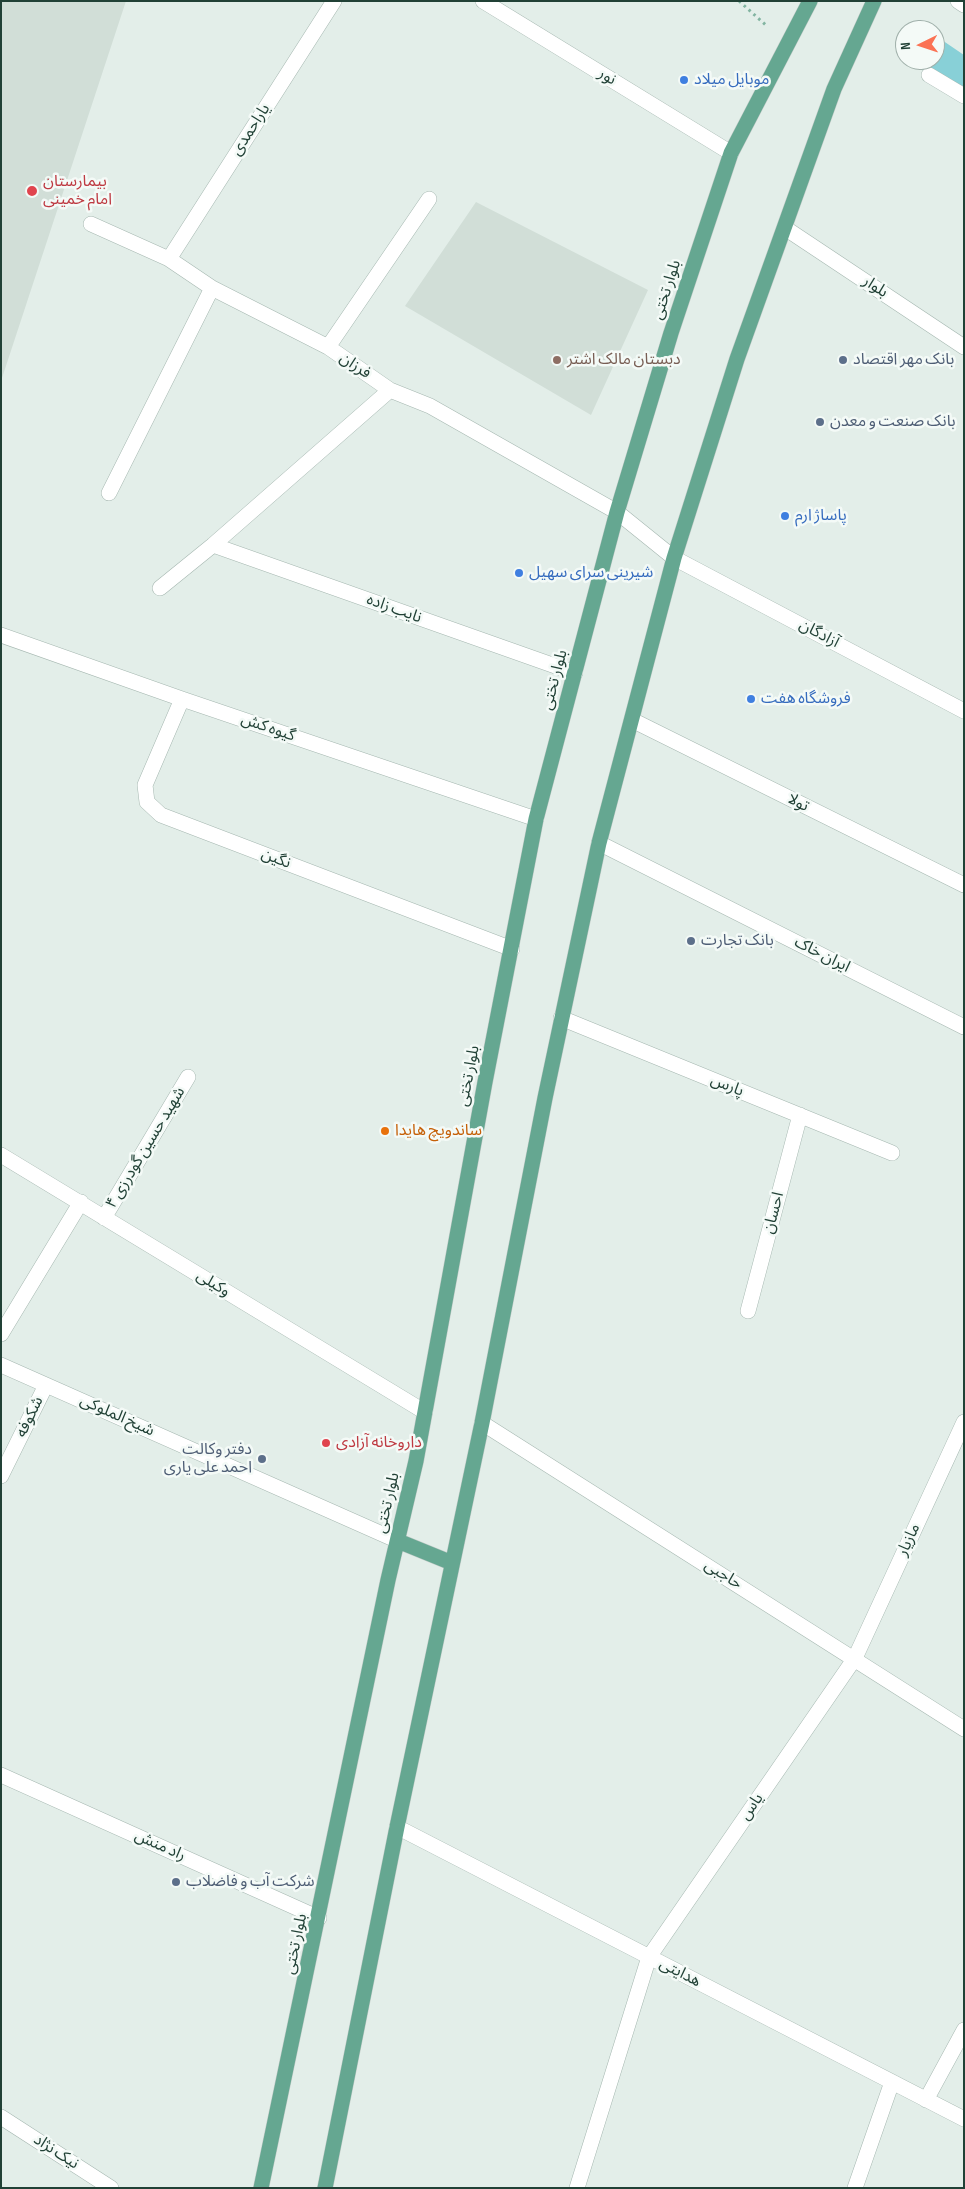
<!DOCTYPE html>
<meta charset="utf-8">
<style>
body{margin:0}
#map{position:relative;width:965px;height:2189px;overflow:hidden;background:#e3eee9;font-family:"Sofia Sans Condensed",sans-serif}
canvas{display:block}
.frame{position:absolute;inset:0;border:2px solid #214136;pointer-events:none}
.north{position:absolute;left:895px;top:20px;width:50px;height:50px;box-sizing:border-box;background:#f4faf7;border:1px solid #a0b0aa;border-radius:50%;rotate:266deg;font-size:14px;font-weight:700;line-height:20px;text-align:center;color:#214136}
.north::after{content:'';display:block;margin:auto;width:18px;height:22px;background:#fb7254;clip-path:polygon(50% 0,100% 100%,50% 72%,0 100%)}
</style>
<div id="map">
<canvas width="965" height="2189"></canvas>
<div class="frame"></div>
<div class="north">N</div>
</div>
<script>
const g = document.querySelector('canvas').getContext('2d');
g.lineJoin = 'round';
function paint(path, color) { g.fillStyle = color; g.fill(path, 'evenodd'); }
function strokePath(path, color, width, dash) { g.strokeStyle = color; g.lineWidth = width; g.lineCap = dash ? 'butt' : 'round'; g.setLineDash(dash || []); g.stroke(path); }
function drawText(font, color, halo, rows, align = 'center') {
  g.font = font + ' "Sofia Sans Condensed","Noto Sans Arabic",sans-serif'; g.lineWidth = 5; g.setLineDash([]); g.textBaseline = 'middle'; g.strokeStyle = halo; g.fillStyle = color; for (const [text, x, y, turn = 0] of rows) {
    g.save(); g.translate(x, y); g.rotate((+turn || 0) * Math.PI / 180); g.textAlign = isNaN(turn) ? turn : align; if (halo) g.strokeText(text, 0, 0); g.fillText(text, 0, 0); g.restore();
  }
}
paint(new Path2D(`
 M1 1H126L1 381Z
 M476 202 648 290 591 415 405 306Z`), '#d1ded7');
strokePath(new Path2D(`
 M935 57 964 77`), '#88d0d7', 36);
const minor = new Path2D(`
 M483 1 731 153
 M958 1 964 5
 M929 75 964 96
 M91 224 169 259 212 288 328 347 390 390 430 406 617 512 674 558 964 711
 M785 228 964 347
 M169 259 334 1
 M328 347 429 199
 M109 493 212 288
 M213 545 575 673
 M160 588 213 545 390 390
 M1 635 182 699 536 819
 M182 699 145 785 147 802 161 815 512 949
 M632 720 964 885
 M599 843 964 1027
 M561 1018 892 1153
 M1 1155 425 1412
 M104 1218 188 1077
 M748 1311 800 1115
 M1 1334 81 1202
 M1 1365 398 1541
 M482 1423 964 1729
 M1 1476 46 1385
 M1 1775 319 1918
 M397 1827 964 2119
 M926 2100 964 2030
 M1 2117 111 2188
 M577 2188 649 1957 855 1658 964 1422
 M855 2188 892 2082`);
const major = new Path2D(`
 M398 1541 452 1563
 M261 2188 388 1580 416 1461 485 1082 536 819 617 512 671 333 731 153 810 1
 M325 2188 397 1827 482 1423 545 1098 599 843 674 558 737 359 834 89 874 1`);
strokePath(minor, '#a5b7b0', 16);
strokePath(major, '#c1cac7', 16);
strokePath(new Path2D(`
 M739 1 768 27`), '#82b4a1', 3, [2.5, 4]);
strokePath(minor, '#fff', 15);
strokePath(major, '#65a791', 15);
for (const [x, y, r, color] of [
 [684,80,5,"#3f7fe0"],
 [32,191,6,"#e0444e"],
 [557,360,5,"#8d6e63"],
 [843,360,5,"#5c6f8a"],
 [820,422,5,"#5c6f8a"],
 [785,516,5,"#3f7fe0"],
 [519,573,5,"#3f7fe0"],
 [751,699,5,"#3f7fe0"],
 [691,941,5,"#5c6f8a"],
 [385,1131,5,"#e8710a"],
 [326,1443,5,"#e0444e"],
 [262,1459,5,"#5c6f8a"],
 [176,1882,5,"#5c6f8a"]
]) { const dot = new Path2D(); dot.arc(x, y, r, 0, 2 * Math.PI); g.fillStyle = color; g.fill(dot); strokePath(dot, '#f4faf7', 2); }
drawText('16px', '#214136', '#f4faf7', [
 ["نور",607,77,31],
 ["یاراحمدی",251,130,-57],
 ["بلوار",875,287,33],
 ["بلوار تختی",667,290,-72],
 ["فرزان",355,366,34],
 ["نایب زاده",394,609,20],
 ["آزادگان",819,634,28],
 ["بلوار تختی",555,680,-75],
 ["گیوه کش",268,728,19],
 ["تولا",798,803,27],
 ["نگین",276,859,21],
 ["ایران خاک",822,955,27],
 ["بلوار تختی",469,1076,-79],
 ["پارس",727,1086,22],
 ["شهید حسین گودرزی ۴",146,1148,-59],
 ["احسان",774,1213,-75],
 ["وکیلی",213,1284,31],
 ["شیخ الملوکی",117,1416,24],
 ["شکوفه",30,1417,-64],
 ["بلوار تختی",388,1503,-77],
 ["مازیار",909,1540,-65],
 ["حاجبی",723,1575,32],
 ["یاس",752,1807,-55],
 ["راد منش",160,1846,24],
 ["بلوار تختی",296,1944,-78],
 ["هدایتی",680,1973,27],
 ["نیک نژاد",56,2152,33]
]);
drawText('16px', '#366cbe', '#f4faf7', [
 ["موبایل میلاد",694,80],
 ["پاساژ ارم",795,516],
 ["شیرینی سرای سهیل",529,573],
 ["فروشگاه هفت",761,699]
], 'left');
drawText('16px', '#be3a42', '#f4faf7', [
 ["بیمارستان",43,182],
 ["امام خمینی",43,200],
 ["داروخانه آزادی",336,1443]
], 'left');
drawText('16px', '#785e54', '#f4faf7', [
 ["دبستان مالک اشتر",567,360]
], 'left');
drawText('16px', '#4e5e75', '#f4faf7', [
 ["بانک مهر اقتصاد",853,360],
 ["بانک صنعت و معدن",830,422],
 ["بانک تجارت",701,941],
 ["دفتر وکالت",252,1450,"right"],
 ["احمد علی یاری",252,1468,"right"],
 ["شرکت آب و فاضلاب",186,1882]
], 'left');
drawText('16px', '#c56008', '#f4faf7', [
 ["ساندویچ هایدا",395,1131]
], 'left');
</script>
